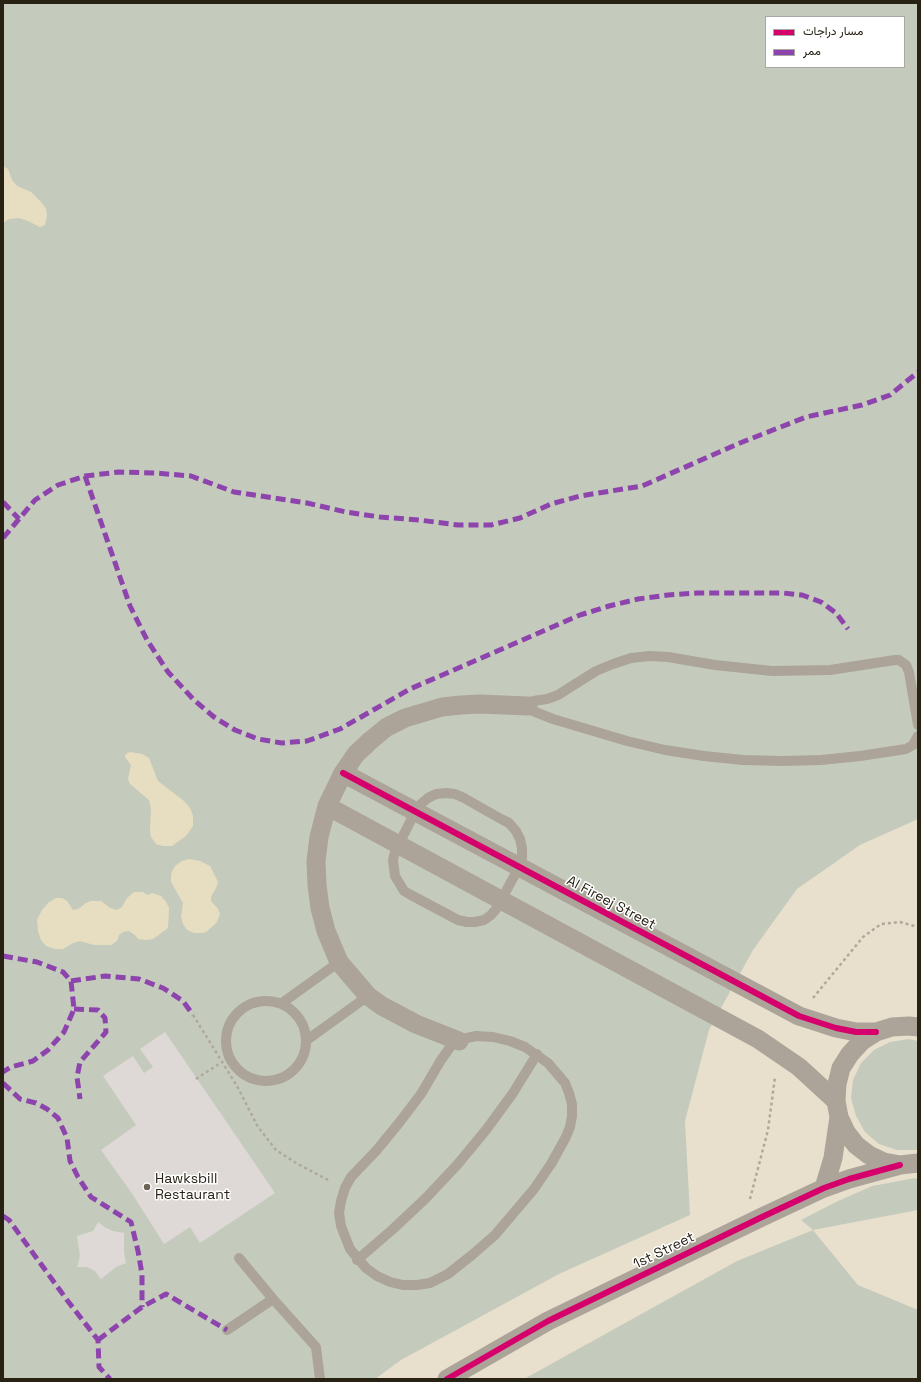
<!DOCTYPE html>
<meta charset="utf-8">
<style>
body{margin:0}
#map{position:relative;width:921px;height:1382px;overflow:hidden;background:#e8e0cd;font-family:"Space Grotesk",Vazirmatn,sans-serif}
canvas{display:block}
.frame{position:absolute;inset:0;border:4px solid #282215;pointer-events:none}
.legend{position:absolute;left:765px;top:16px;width:140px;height:52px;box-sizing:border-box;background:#fff;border:1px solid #a9a7a1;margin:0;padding:5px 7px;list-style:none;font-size:12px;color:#282215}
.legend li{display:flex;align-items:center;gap:8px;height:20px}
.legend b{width:20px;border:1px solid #a9a7a1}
</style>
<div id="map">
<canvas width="921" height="1382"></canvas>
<div class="frame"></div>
<ul class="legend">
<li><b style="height:5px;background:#d6006c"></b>مسار دراجات</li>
<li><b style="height:5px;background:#8e44ad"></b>ممر</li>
</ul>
</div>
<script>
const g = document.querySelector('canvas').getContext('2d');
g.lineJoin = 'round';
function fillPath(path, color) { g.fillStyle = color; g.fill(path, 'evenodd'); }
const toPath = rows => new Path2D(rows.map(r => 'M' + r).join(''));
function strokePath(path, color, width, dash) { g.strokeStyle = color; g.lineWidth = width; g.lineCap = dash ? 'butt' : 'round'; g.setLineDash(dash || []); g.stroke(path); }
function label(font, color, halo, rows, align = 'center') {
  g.font = font + ' "Space Grotesk",sans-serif'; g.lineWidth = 3; g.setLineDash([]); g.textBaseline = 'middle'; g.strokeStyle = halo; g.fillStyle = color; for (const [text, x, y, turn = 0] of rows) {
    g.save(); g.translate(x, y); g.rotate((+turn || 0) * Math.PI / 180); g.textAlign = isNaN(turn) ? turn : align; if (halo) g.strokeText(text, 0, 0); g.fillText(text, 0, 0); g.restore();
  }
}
const green = toPath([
 [3,3,918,3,918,819,860,845,797,889,753,950,709,1030,685,1121,690,1215,559,1274,401,1360,375,1379,3,1379],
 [766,17,904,17,904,67,766,67],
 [909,1039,918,1041,918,1150,897,1150,879,1144,865,1132,856,1116,851,1098,853,1080,861,1063,874,1050,890,1042],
 [915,1178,918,1179,918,1210,813,1230,858,1285,918,1310,918,1379,524,1379,737,1261,813,1230,801,1220,836,1202,872,1186]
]);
const sand = toPath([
 [3,166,8,169,12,180,17,186,31,192,42,203,46,209,47,215,45,225,40,227,28,221,19,218,9,219,3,223],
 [130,752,142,754,149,758,158,781,184,801,190,808,193,816,193,826,186,836,172,846,163,846,156,844,151,837,150,830,151,808,149,800,130,784,128,779,131,765,125,757,126,754],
 [189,859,200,861,210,866,218,882,216,888,211,897,211,901,218,909,220,914,217,922,213,926,206,932,201,933,194,933,187,930,183,924,181,917,183,903,171,882,171,874,175,866,182,861],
 [134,892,143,892,147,895,152,893,161,896,166,902,169,908,168,928,153,939,146,940,138,939,135,935,129,931,123,932,119,935,117,941,111,945,94,945,80,941,73,943,63,949,55,949,46,946,41,940,38,931,37,920,42,910,48,903,56,898,62,898,67,901,73,910,78,909,86,903,91,901,101,901,110,908,117,910,122,907,127,898]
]);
const building = toPath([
 [165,1032,275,1193,200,1243,190,1227,164,1244,133,1195,101,1150,136,1125,103,1076,133,1056,144,1073,153,1067,140,1049],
 [98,1222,106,1228,113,1231,124,1233,124,1252,126,1263,116,1267,101,1279,95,1271,87,1267,77,1267,80,1256,77,1236,93,1231]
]);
const path = toPath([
 [813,998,863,937,881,924,900,922,918,927],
 [193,1015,237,1086,258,1127,276,1150,296,1163,330,1181],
 [196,1079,222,1062],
 [750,1199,768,1130,775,1077]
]);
const lane = toPath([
 [918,725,909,672,906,665,899,660,895,660,830,670,772,671,715,665,668,657,650,656,631,658,613,664,596,671,558,695,547,699,533,701,529,703,528,706,529,708,533,711,553,719,627,741,665,750,704,756,743,760,782,761,821,760,860,756,906,749,913,745,918,736],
 [446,793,455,794,464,798,501,819,509,823,516,831,520,839,522,848,522,858,519,867,497,908,491,915,484,920,475,922,467,922,458,920,411,895,404,891,395,876,393,860,395,852,415,812,421,804,428,798,436,794,446,793],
 '226 1041a40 40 0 1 1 80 0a40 40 0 1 1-80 0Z',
 [282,1003,339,962],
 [476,1036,493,1037,510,1041,525,1047,548,1063,565,1083,569,1093,572,1104,572,1116,570,1127,566,1137,551,1164,534,1189,495,1235,472,1255,448,1274,430,1283,417,1285,403,1285,390,1282,377,1276,366,1268,350,1249,341,1226,339,1213,341,1201,345,1188,351,1177,376,1151,399,1123,421,1094,441,1060,451,1046,459,1041,467,1038,476,1036],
 [307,1040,368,996],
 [239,1258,273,1299,316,1347,320,1379],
 [357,1260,392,1230,425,1199,457,1165,486,1130,513,1093,537,1054],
 [227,1330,273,1299]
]);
const street = toPath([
 [343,773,799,1016,836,1028,856,1032,876,1032],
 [327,806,758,1039,799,1067,836,1101],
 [918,1027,909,1026,892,1027,876,1032,862,1041,850,1054,841,1068,837,1084,836,1101,839,1117,846,1132,856,1145,869,1155,884,1162,900,1165,918,1163],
 [459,1041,416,1024,382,1006,368,996,339,962,326,931,320,908,317,885,316,861,319,837,327,806,343,773,356,754,371,740,387,727,405,718,442,707,461,705,480,704,528,706],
 [824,1188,833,1158,839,1117],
 [447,1379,548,1321,762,1217,824,1188,849,1179,900,1165]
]);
const quiet = toPath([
 [85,476,130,606,147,640,168,672,194,700,214,717,235,730,258,739,282,743,307,741,340,729,410,689,580,615,609,606,638,599,668,595,698,593,783,593,802,595,821,602,836,613,848,629],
 [3,502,19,519],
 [3,538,35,500,58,485,85,476,119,472,155,473,191,476,234,492,307,503,346,512,380,517,419,520,458,525,491,525,520,518,551,504,580,496,642,486,740,443,806,417,862,405,890,395,918,372],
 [3,956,37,962,63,972,71,981,74,1009,64,1032,48,1050,33,1061,11,1067,3,1072],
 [71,981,105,976,139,979,163,988,183,1001,193,1015],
 [74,1009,98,1010,105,1018,106,1032,80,1062,77,1077,80,1099],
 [3,1083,20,1099,36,1103,47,1109,58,1118,67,1138,70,1161,78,1177,91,1197,131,1222,138,1251,142,1274,142,1307],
 [3,1216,9,1220,67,1300,98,1340,99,1367,110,1379],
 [98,1340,142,1307,166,1294,227,1330]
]);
const cycleway = toPath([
 [343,773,799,1016,836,1028,856,1032,876,1032],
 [447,1379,548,1321,762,1217,824,1188,849,1179,900,1165]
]);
const markers = [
 [147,1187,4,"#6b6455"]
];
const streetNames = [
 ["Al Fireej Street",611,903,28],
 ["1st Street",664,1251,-26]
];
const poiNames = [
 ["Hawksbill",155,1179],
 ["Restaurant",155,1195]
];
fillPath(green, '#c5cbbc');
fillPath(sand, '#e7dec1');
fillPath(building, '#ded8d7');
strokePath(path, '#afa99d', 2.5, [3, 3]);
strokePath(lane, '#aca499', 10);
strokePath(street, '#aca499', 19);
strokePath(quiet, '#8e44ad', 5, [10, 5]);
strokePath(cycleway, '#d6006c', 6);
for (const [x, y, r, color] of markers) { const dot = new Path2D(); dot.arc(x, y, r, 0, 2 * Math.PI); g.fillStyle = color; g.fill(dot); strokePath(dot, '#fff', 1.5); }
label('14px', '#282215', '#fff', streetNames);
label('14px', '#282215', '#fff', poiNames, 'left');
</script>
